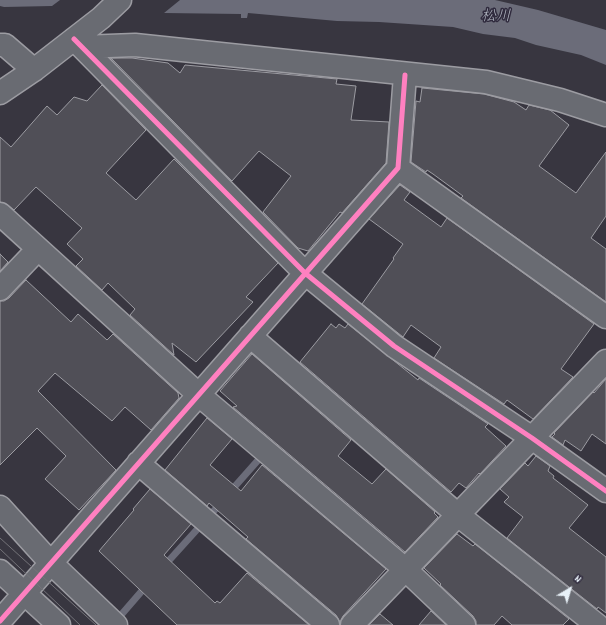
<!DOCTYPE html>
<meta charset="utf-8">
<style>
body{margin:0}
#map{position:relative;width:606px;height:625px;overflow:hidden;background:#383640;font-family:Dekko,sans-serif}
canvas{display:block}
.north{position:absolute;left:550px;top:569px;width:40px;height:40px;-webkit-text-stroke:3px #2f2a3d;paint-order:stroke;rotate:38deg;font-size:11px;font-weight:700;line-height:16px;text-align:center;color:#e8f1f8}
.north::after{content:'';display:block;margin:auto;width:14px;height:18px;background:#e8f1f8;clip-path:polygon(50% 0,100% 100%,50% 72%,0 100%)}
</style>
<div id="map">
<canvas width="606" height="625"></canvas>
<div class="north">N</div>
</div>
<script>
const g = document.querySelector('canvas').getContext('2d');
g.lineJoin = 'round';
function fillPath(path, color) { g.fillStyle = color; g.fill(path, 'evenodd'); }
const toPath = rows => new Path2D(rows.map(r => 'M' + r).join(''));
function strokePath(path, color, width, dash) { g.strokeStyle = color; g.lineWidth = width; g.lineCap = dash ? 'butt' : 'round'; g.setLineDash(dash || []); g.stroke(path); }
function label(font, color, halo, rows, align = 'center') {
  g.font = font + ' Dekko,"Klee One",sans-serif'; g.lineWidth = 3; g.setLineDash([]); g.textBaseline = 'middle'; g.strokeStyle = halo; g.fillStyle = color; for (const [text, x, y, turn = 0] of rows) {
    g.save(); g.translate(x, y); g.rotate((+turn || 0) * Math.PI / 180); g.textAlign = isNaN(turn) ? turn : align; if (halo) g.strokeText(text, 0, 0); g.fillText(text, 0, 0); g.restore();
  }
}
const water = toPath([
 [0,0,60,0,52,6,4,7,0,6],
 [180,0,495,0,538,10,606,30,606,65,581,55,536,45,515,38,483,34,453,27,379,22,337,21,248,13,247,18,241,18,241,14,164,13]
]);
const stream = toPath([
 [229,493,260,458],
 [164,566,221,503],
 [115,622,147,585]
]);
const building = toPath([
 [111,58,132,58,168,63,180,73,185,65,337,79,336,84,356,86,351,120,389,122,386,163,342,213,340,212,308,251,298,248,263,212,291,176,259,151,232,181,111,58],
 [102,85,146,130,106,173,136,200,174,159,278,263,246,297,253,302,196,362,172,343,174,355,130,315,135,309,108,283,102,290,76,266,83,259,67,244,82,228,36,187,14,210,8,205,0,202,0,137,11,147,47,106,57,115,74,97,87,101,102,85],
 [422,88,484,94,514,102,526,110,529,105,550,110,569,125,539,166,576,193,606,152,606,216,591,238,606,249,606,302,461,198,463,196,433,174,427,170,426,172,411,162,416,101,420,102,422,88],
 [400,185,410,192,404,200,441,227,447,218,594,324,561,369,573,377,533,419,507,400,504,404,434,358,441,347,411,325,403,337,362,304,394,259,393,258,403,244,369,219,400,185],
 [0,254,8,262,0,271,0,254],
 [26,280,71,322,78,314,107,340,113,334,178,393,179,398,151,430,125,407,112,421,55,373,38,391,116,470,79,510,45,479,66,456,37,428,0,465,0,301,4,301,9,298,26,280],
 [331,324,336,328,339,324,345,328,348,324,418,380,419,378,488,424,485,427,506,446,480,474,479,473,466,488,459,483,451,492,300,362,331,324],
 [252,354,351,440,338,456,372,484,386,469,435,512,434,513,438,517,405,552,233,407,237,406,220,391,252,354],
 [606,379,606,444,592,434,581,451,565,440,563,445,552,437,555,434,554,433,593,392,594,393,606,379],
 [207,418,232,439,210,465,241,491,262,465,386,569,343,616,340,622,336,615,246,539,248,537,209,503,207,506,165,470,207,418],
 [536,456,550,466,548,471,554,476,553,478,588,505,569,528,606,557,606,613,598,607,597,609,507,538,523,517,504,502,509,497,500,489,525,463,528,466,536,456],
 [150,489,191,524,164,555,215,603,217,601,220,603,247,573,309,625,177,625,99,551,134,510,133,509,150,489],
 [457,534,473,546,475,544,569,619,563,625,512,625,502,616,494,625,476,625,476,621,473,616,440,585,441,584,424,568,457,534],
 [431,611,446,625,419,625,431,611],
 [380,614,393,625,369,625,380,614]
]);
const minor = toPath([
 [74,39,305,273,394,346,532,438,606,491],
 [0,45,5,45,34,70],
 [82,47,135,45,486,82,560,100,606,115],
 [0,93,34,70,101,18,120,0],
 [398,168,606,317],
 [0,214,199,395,405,569,464,625],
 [0,289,38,249],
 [250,336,458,515,597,625],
 [138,463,328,625],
 [0,621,398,168,405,75],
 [352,625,606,361]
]);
const major = toPath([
 [0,507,51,563,116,625],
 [0,571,59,625]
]);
const tram = toPath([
 [0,538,96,625],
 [0,549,80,625]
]);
const cycleway = toPath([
 [74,39,305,273,394,346,532,438,606,491],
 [0,621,398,168,405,75]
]);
const waterNames = [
 ["松川",496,18]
];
fillPath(water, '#6b6c79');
strokePath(stream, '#6b6c79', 7);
fillPath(building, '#504f57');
strokePath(building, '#9c9ca2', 1);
strokePath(minor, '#9c9ca2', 25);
strokePath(major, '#9c9ca2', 25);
strokePath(minor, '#696b72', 22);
strokePath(major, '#696b72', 22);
strokePath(tram, '#747379', 1);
strokePath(cycleway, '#ff80c0', 5);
label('italic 15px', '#b2b7c2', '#2f2a3d', waterNames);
</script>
